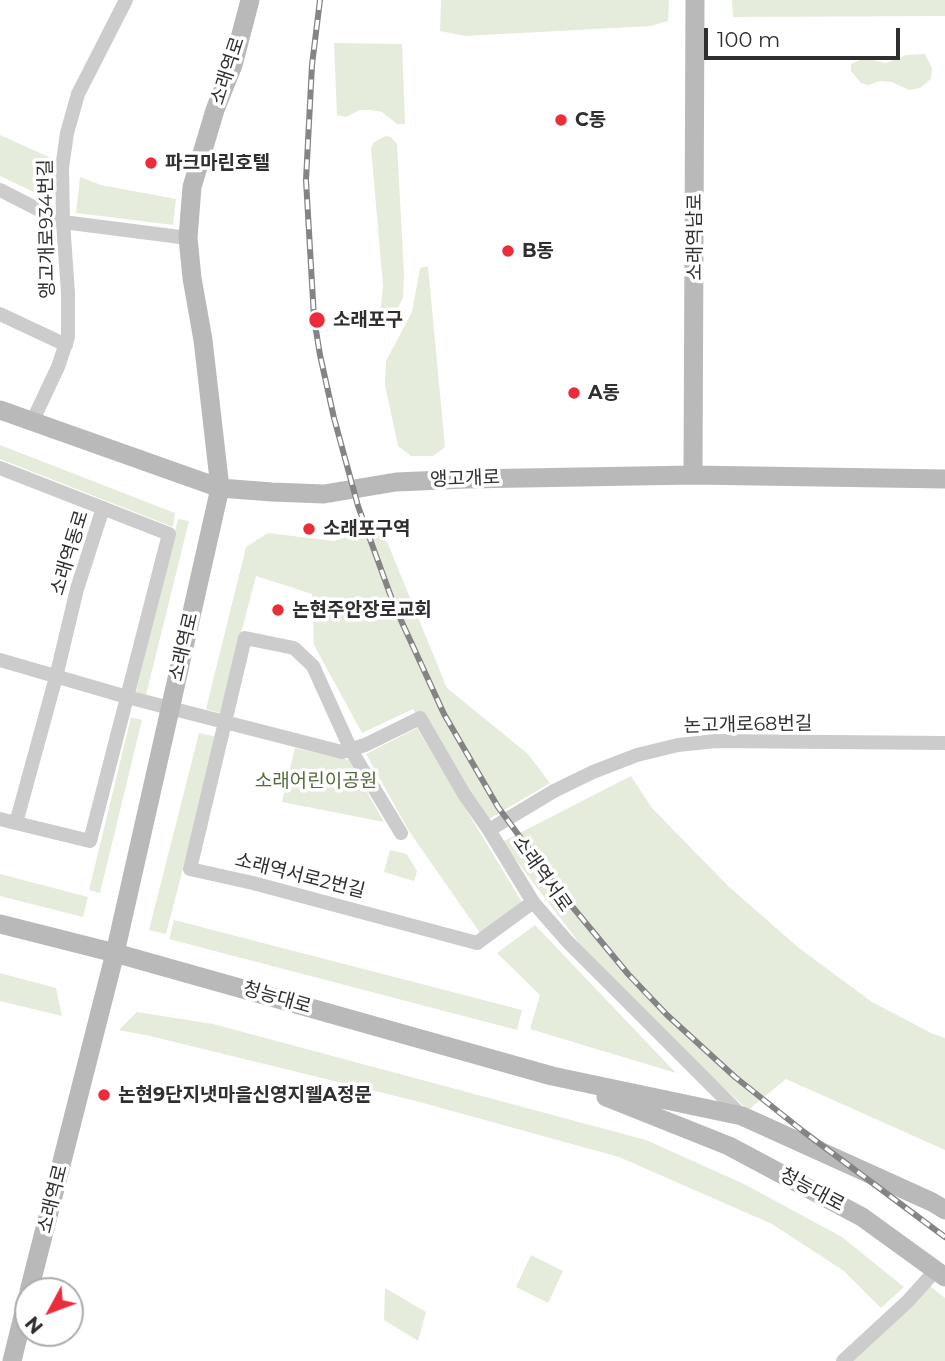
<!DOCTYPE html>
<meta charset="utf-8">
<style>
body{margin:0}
#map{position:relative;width:945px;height:1361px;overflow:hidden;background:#fff;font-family:Montserrat,sans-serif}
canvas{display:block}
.north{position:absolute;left:14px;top:1277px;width:70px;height:70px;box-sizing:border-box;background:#fff;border:2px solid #acacac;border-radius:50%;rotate:229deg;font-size:19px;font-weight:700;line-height:28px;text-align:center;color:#2f2f2f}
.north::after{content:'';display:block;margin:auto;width:24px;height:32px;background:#ea2c3b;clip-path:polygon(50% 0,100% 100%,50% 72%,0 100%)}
.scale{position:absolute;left:704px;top:28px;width:196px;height:32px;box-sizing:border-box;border:4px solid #2f2f2f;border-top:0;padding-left:9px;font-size:21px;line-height:24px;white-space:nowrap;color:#2f2f2f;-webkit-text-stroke:5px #fff;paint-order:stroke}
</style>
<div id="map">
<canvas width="945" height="1361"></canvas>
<div class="north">N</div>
<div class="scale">100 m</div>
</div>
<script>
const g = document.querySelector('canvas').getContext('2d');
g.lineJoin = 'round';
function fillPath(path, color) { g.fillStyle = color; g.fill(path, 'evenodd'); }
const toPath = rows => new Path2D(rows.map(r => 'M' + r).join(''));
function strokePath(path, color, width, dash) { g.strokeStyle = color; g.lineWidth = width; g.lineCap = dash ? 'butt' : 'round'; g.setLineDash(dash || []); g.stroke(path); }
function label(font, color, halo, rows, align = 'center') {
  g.font = font + ' Montserrat,"Noto Sans KR",sans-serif'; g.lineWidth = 7; g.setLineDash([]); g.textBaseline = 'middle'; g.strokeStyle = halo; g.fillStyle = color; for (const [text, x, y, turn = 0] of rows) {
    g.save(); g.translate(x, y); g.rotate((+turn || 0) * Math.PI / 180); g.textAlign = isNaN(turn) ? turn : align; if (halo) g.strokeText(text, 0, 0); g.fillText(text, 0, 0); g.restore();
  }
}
const green = toPath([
 [441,0,669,0,668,21,651,26,465,36,440,31],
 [732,0,945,0,945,16,733,17],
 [334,43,402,44,405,124,397,124,382,112,371,110,360,110,346,117,337,115],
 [925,54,932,68,931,79,920,88,909,90,892,82,881,81,868,85,861,83,851,71,851,64,864,58,886,63,906,55],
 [0,135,49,157,40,195,0,176],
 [386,136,391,137,397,144,404,275,403,298,387,330,379,324,383,286,371,148,374,142],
 [80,177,101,185,176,199,173,225,76,213],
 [428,266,445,447,433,456,411,456,398,446,385,385,386,361,412,312,420,268],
 [0,445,175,513,173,527,0,459],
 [178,519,189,521,146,695,136,692],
 [381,527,447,688,528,754,550,783,489,819,413,709,362,733,314,645,312,594,256,576,220,713,206,709,246,547,268,533,334,541],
 [131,717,142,720,100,893,89,890],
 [417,728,523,904,480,933,409,831,366,754],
 [199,733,217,737,166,934,149,930],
 [295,748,349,760,384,822,282,802],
 [631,776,652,808,728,886,799,948,872,1002,933,1034,945,1038,945,1150,786,1079,748,1110,682,1049,580,944,502,842],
 [390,850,407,854,417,871,414,881,384,872],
 [0,874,88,897,83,917,0,896],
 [174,920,522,1010,517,1030,169,939],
 [535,925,676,1073,530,1029,540,995,497,953],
 [0,973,56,988,62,1016,0,1001],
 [137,1012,213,1024,646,1140,744,1184,842,1237,904,1287,881,1308,844,1271,772,1224,619,1157,416,1101,150,1036,119,1030],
 [531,1255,563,1271,548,1303,516,1287],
 [930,1286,945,1298,945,1361,852,1361],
 [385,1288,426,1312,418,1341,384,1320]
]);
const street = toPath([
 [0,190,63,222,188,238],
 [0,314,66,345],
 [32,422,58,367,68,337,68,293,63,222,62,168,67,133,78,94,126,0],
 [0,468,169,534,90,841,0,819],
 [0,660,127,697,342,752,365,745,420,718,464,794,489,830,533,902,567,941,741,1115],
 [16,823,56,677,77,589,103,508],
 [489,830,554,791,593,772,637,755,678,745,716,741,945,743],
 [401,833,351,750,313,666,294,648,245,638,190,869,253,883,477,943,533,902],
 [843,1361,907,1302,936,1270]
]);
const secondary = toPath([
 [0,410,220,488,272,492,324,494,396,482,467,479,693,475,945,479],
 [693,475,695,0],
 [0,924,115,953,552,1076,742,1116,932,1202,945,1210],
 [606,1097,729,1146,862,1217,945,1277],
 [29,1291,115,953,220,488,203,340,192,278,188,238,192,187,215,110,233,65,250,0],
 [12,1361,28,1296]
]);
const rail = toPath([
 [320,0,312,65,306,180,314,318,320,355,334,418,358,506,394,605,444,714,498,807,561,893,628,974,667,1015,735,1077,804,1132,945,1237]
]);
const markers = [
 [561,120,7,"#ea2c3b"],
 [151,163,7,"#ea2c3b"],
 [508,251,7,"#ea2c3b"],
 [317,320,9,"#ea2c3b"],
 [574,393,7,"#ea2c3b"],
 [309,529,7,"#ea2c3b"],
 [278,610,7,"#ea2c3b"],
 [104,1095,7,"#ea2c3b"]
];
const streetNames = [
 ["소래역로",228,71,-72],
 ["앵고개로934번길",47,229,-91],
 ["소래역남로",695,237,-90],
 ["앵고개로",465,479,-2],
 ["소래역동로",70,553,-73],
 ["소래역로",184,647,-77],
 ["논고개로68번길",748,725,-1],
 ["소래역서로",542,874,55],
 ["소래역서로2번길",300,876,14],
 ["청능대로",277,998,16],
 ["청능대로",812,1190,28],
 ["소래역로",53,1199,-76]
];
const poiNames = [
 ["C동",575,120],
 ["파크마린호텔",165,163],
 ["B동",522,251],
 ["소래포구",333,320],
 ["A동",588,393],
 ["소래포구역",323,529],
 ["논현주안장로교회",292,610],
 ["논현9단지냇마을신영지웰A정문",118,1095]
];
const parkNames = [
 ["소래어린이공원",316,781]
];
fillPath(green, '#e5ecdc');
strokePath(street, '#ccc', 14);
strokePath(secondary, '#b9b9b9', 19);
strokePath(rail, '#848484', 6);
strokePath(rail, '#fff', 3.5, [10]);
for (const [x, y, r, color] of markers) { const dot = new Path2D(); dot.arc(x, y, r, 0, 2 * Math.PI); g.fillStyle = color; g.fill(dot); strokePath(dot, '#fff', 2.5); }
label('19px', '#2f2f2f', '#fff', streetNames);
label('bold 19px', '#2f2f2f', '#fff', poiNames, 'left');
label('19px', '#526c3a', '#fff', parkNames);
</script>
